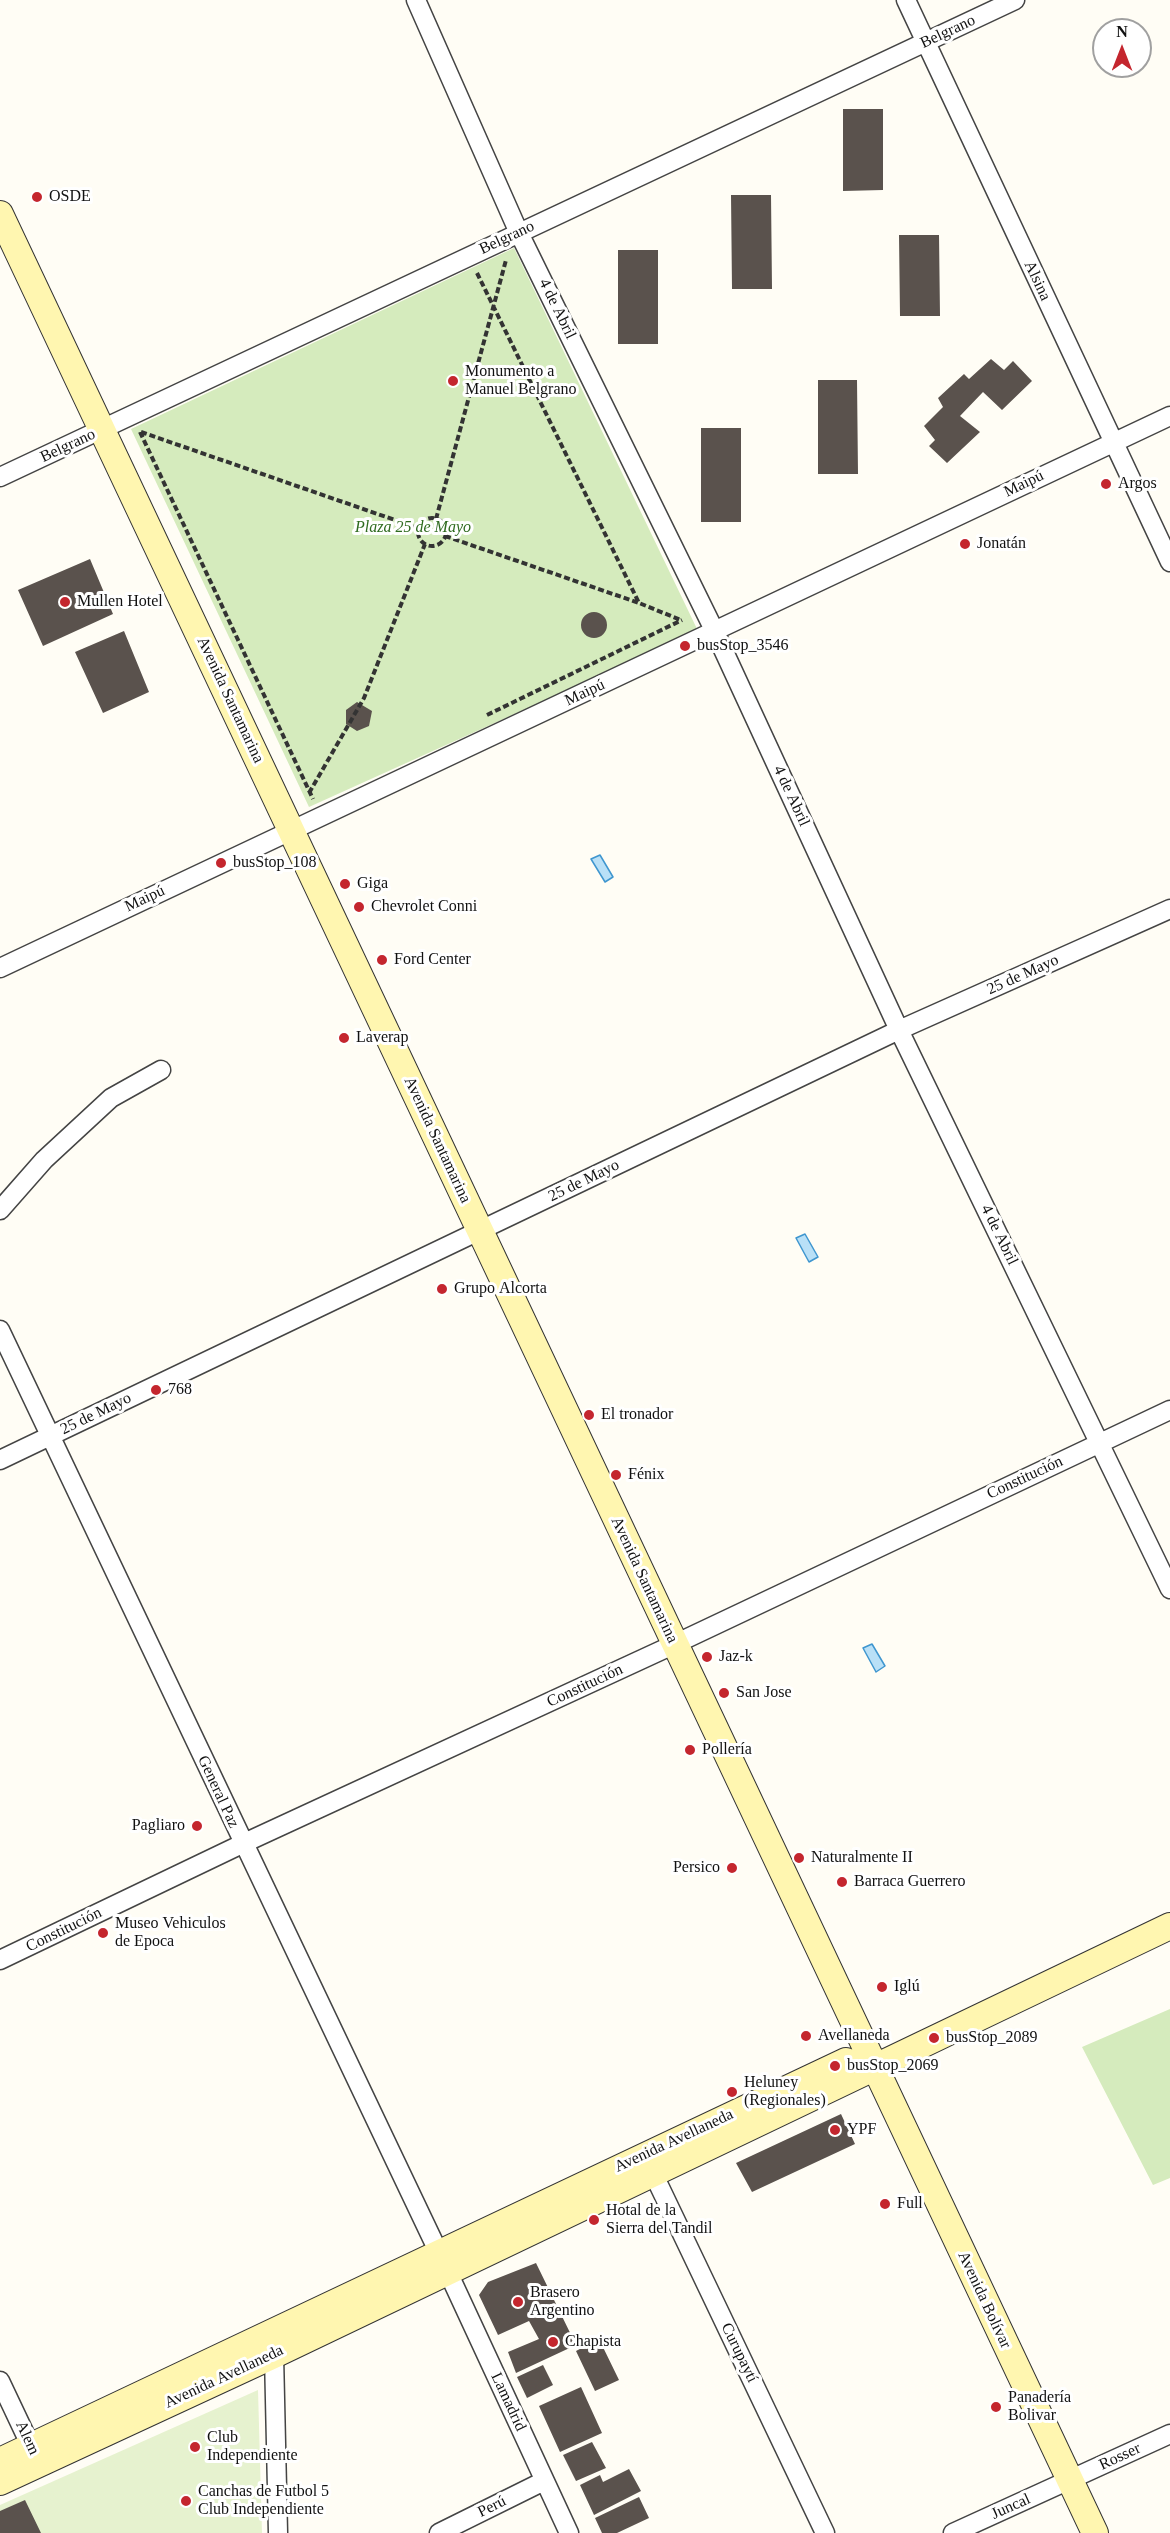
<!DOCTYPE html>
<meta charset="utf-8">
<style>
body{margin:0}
#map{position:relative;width:1170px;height:2533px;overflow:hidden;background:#fffdf5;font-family:"Times New Roman",serif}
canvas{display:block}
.north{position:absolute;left:1092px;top:18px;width:60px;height:60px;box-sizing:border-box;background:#fff;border:2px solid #a0a0a0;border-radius:50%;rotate:0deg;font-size:16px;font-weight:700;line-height:24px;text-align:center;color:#111}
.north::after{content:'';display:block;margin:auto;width:21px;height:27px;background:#c4262e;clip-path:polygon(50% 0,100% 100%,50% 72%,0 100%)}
</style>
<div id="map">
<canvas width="1170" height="2533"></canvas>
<div class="north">N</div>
</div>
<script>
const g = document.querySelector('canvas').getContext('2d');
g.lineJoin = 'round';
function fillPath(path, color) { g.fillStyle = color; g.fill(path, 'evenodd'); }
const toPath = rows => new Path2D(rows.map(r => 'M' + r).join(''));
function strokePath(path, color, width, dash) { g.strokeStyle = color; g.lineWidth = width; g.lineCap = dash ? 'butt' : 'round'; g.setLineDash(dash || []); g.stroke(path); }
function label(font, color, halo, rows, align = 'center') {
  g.font = font + ' "Times New Roman",serif'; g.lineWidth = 6; g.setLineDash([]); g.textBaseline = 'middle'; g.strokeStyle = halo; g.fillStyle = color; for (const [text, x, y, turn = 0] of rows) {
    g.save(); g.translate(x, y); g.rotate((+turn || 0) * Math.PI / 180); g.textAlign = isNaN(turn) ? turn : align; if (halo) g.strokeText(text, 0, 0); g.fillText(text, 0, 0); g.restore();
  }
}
const green = toPath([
 [514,248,698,631,309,807,131,429],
 [1170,2009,1170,2178,1153,2185,1082,2047]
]);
const pitch = toPath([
 [258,2390,262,2533,0,2533,0,2505]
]);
const water = toPath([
 [600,855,613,877,605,882,591,859,600,855],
 [805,1234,818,1257,809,1262,796,1238,805,1234],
 [872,1644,885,1666,876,1672,863,1648,872,1644]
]);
const building = toPath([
 [843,109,883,109,883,190,843,191],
 [731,195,771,195,772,289,732,289],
 [899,235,939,235,940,316,900,316],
 [618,250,658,250,658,344,618,344],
 [991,359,1004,370,1013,361,1032,381,1002,410,983,392,960,416,980,432,947,463,929,446,935,440,924,426,943,407,938,398,964,374,969,379],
 [818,380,857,380,858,474,818,474],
 [701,428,741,428,741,522,701,522],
 [90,559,113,614,43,646,18,590],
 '581 625a13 13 0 1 1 26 0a13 13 0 1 1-26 0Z',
 [124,631,149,692,103,713,75,652],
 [357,702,372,711,369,726,357,731,346,724,346,710],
 [841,2114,855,2144,752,2192,736,2163],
 [536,2263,576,2345,516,2373,508,2352,539,2339,529,2321,498,2335,479,2295,488,2282],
 [599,2339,619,2380,595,2391,576,2351],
 [543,2365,553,2385,527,2398,517,2377],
 [581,2387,602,2433,560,2452,539,2406],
 [592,2442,606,2468,576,2481,563,2455],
 [629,2469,641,2491,594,2515,580,2485,600,2475,603,2482],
 [639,2497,649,2518,617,2533,602,2533,595,2518],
 [25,2500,41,2533,0,2533,0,2511]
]);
const path = toPath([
 [477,273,639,603,681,620],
 [140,432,313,799],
 [141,432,418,528],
 '418 532a14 14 0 1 1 28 0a14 14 0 1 1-28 0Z',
 [436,519,506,260],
 [445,536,639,603],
 [487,715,682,620],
 [309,793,364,698,425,544]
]);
const minor = toPath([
 [416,0,519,233,715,632,899,1030,1170,1589],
 [906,0,1170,562],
 [0,477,1015,0],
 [0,968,1170,416],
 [0,1210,44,1160,111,1098,161,1070],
 [0,1330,447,2270,569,2533],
 [0,1460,899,1030,1170,909],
 [0,1960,242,1844,675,1644,1170,1410],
 [653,2173,825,2533],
 [274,2355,278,2533],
 [0,2381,35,2455],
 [439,2533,544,2481],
 [953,2533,1170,2434]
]);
const secondary = toPath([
 [0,214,1095,2533],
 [0,2461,846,2061],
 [0,2482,274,2355,1170,1926]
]);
const markers = [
 [37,197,6,"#c4262e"],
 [453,381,6,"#c4262e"],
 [1106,484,6,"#c4262e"],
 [965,544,6,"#c4262e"],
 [65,602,6,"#c4262e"],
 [685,646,6,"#c4262e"],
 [221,863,6,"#c4262e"],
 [345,884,6,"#c4262e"],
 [359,907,6,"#c4262e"],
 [382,960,6,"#c4262e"],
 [344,1038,6,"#c4262e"],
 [442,1289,6,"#c4262e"],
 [156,1390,6,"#c4262e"],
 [589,1415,6,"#c4262e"],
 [616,1475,6,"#c4262e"],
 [707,1657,6,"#c4262e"],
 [724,1693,6,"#c4262e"],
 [690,1750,6,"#c4262e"],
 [197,1826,6,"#c4262e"],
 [799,1858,6,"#c4262e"],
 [732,1868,6,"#c4262e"],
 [842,1882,6,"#c4262e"],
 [103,1933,6,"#c4262e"],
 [882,1987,6,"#c4262e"],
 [806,2036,6,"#c4262e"],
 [934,2038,6,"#c4262e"],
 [835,2066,6,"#c4262e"],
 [732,2092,6,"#c4262e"],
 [835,2130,6,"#c4262e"],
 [885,2204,6,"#c4262e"],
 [594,2220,6,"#c4262e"],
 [518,2302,6,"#c4262e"],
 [553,2342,6,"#c4262e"],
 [996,2407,6,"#c4262e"],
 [195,2447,6,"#c4262e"],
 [186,2501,6,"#c4262e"]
];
const streetNames = [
 ["Belgrano",948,32,-25],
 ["Belgrano",507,238,-25],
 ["Alsina",1037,281,65],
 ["4 de Abril",557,309,64],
 ["Belgrano",68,446,-25],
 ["Maipú",1024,484,-26],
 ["Maipú",585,693,-25],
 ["Avenida Santamarina",230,700,65],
 ["4 de Abril",791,796,65],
 ["Maipú",145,899,-25],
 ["25 de Mayo",1023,975,-24],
 ["Avenida Santamarina",437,1140,65],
 ["25 de Mayo",584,1181,-26],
 ["4 de Abril",999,1235,64],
 ["25 de Mayo",96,1414,-26],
 ["Constitución",1025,1478,-25],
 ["Avenida Santamarina",644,1580,65],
 ["Constitución",585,1686,-25],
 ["General Paz",218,1792,65],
 ["Constitución",64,1930,-26],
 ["Avenida Avellaneda",674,2141,-25],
 ["Avenida Bolívar",984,2300,65],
 ["Curupaytí",739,2353,64],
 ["Avenida Avellaneda",224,2377,-25],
 ["Lamadrid",508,2402,65],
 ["Alem",27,2438,65],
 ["Rosser",1120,2457,-25],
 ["Perú",492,2507,-26],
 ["Juncal",1011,2507,-24]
];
const poiNames = [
 ["OSDE",49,197],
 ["Monumento a",465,372],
 ["Manuel Belgrano",465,390],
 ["Argos",1118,484],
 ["Jonatán",977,544],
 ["Mullen Hotel",77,602],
 ["busStop_3546",697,646],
 ["busStop_108",233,863],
 ["Giga",357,884],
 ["Chevrolet Conni",371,907],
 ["Ford Center",394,960],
 ["Laverap",356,1038],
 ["Grupo Alcorta",454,1289],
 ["768",168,1390],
 ["El tronador",601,1415],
 ["Fénix",628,1475],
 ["Jaz-k",719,1657],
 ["San Jose",736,1693],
 ["Pollería",702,1750],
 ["Pagliaro",185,1826,"right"],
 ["Naturalmente II",811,1858],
 ["Persico",720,1868,"right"],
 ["Barraca Guerrero",854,1882],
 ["Museo Vehiculos",115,1924],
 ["de Epoca",115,1942],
 ["Iglú",894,1987],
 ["Avellaneda",818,2036],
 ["busStop_2089",946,2038],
 ["busStop_2069",847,2066],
 ["Heluney",744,2083],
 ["(Regionales)",744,2101],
 ["YPF",847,2130],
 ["Full",897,2204],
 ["Hotal de la",606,2211],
 ["Sierra del Tandil",606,2229],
 ["Brasero",530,2293],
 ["Argentino",530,2311],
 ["Chapista",565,2342],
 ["Panadería",1008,2398],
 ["Bolivar",1008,2416],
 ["Club",207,2438],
 ["Independiente",207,2456],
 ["Canchas de Futbol 5",198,2492],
 ["Club Independiente",198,2510]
];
const parkNames = [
 ["Plaza 25 de Mayo",413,528]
];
fillPath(green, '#d5ebbd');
fillPath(pitch, '#e6f2cf');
fillPath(water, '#b9e0f7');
strokePath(water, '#3f96cf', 1.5);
fillPath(building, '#5a524d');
strokePath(minor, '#444', 21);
strokePath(secondary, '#333', 28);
strokePath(path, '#333', 4, [6, 3]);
strokePath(minor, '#fff', 18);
strokePath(secondary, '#fff6b0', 26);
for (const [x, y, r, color] of markers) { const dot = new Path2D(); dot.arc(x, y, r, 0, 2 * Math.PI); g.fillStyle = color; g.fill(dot); strokePath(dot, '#fff', 2); }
label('16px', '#111', '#fff', streetNames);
label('16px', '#111', '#fff', poiNames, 'left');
label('italic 16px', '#2f6b1f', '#fff', parkNames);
</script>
